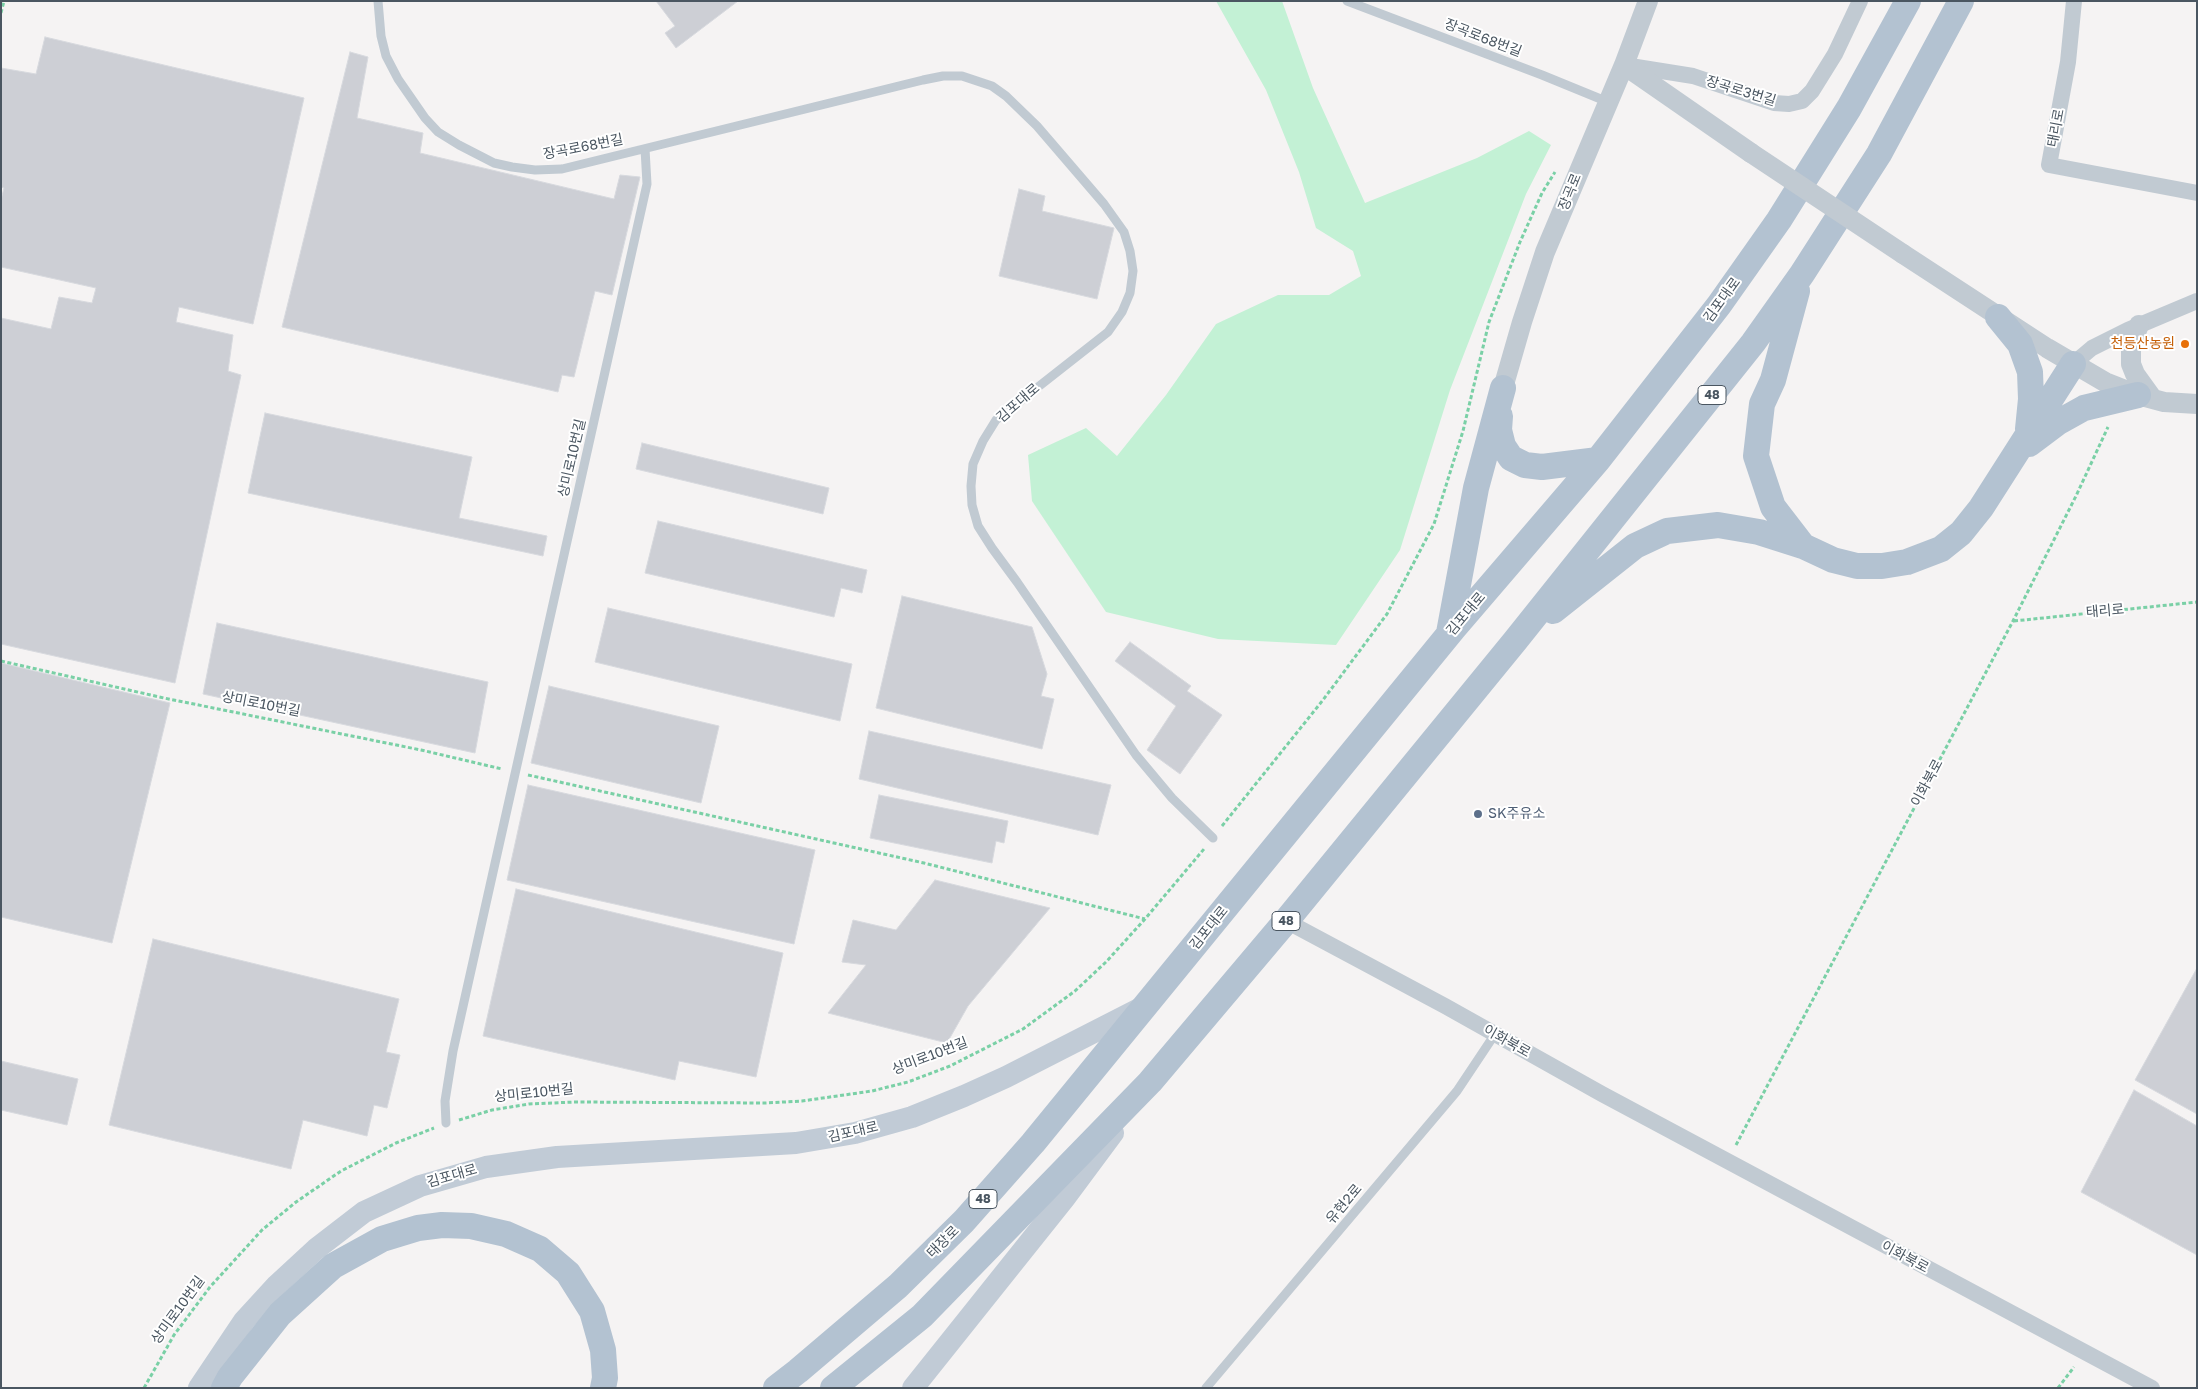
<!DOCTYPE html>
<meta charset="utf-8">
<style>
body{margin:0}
#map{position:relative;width:2198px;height:1389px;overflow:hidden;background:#f5f3f3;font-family:"Golos Text",sans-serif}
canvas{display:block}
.frame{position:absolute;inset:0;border:2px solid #4a5661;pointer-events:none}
</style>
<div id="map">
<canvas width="2198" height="1389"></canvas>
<div class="frame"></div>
</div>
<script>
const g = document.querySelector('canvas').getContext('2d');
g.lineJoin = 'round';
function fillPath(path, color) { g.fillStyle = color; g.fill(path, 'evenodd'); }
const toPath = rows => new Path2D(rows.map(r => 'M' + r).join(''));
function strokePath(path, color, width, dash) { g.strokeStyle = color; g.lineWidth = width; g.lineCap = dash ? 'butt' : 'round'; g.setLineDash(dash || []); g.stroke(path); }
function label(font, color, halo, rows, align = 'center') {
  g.font = font + ' "Golos Text","Noto Sans KR",sans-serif'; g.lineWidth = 4; g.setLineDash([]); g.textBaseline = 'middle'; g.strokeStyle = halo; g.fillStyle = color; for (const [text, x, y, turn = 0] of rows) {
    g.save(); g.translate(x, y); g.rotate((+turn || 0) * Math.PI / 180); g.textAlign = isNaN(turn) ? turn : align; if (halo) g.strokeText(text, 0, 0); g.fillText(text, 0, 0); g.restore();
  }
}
const green = toPath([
 [1216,1,1282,1,1313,88,1365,203,1477,158,1529,131,1551,145,1526,194,1450,390,1400,550,1336,645,1218,639,1106,612,1032,501,1028,455,1086,428,1117,456,1166,395,1216,324,1278,295,1329,295,1361,276,1353,251,1316,228,1299,172,1266,90]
]);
const building = toPath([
 [656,1,738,1,676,48,665,33,675,26,656,1],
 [45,37,304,98,253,324,179,307,176,322,233,335,228,371,241,375,175,683,1,644,1,318,51,329,59,297,92,303,96,288,1,267,1,200,4,188,1,187,1,68,36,74,45,37],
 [350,52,368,57,357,118,423,133,420,153,614,199,620,175,640,177,612,295,595,291,574,377,562,375,558,392,282,327,350,52],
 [1019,189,1045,196,1042,211,1114,228,1097,299,999,276,1019,189],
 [265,413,472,457,459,518,547,536,543,556,248,493,265,413],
 [642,443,829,488,823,514,636,469,642,443],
 [658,521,867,570,862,593,841,588,834,617,645,573,658,521],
 [902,596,1032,627,1047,674,1041,696,1054,699,1042,749,876,708,902,596],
 [608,608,852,664,840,721,595,662,608,608],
 [217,623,488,682,475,753,203,694,217,623],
 [1130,642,1191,686,1187,691,1222,715,1180,774,1147,750,1176,706,1115,661,1130,642],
 [1,663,170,703,112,943,1,917,1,663],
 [549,686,719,726,701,803,531,763,549,686],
 [869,731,1111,785,1098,835,859,779,869,731],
 [528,785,815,850,794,944,507,880,528,785],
 [879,795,1008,821,1004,843,996,841,992,863,870,838,879,795],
 [935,880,1050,908,968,1006,947,1043,828,1013,866,965,842,962,853,920,896,930,935,880],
 [516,889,783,953,756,1077,679,1061,675,1080,483,1036,516,889],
 [153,939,399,999,386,1052,400,1055,387,1108,374,1105,367,1136,303,1120,291,1169,109,1125,153,939],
 [2197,968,2197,1114,2135,1080,2197,968],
 [1,1061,78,1079,67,1125,1,1110,1,1061],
 [2134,1090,2197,1126,2197,1255,2081,1192,2134,1090]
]);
const path = toPath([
 [1,13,4,1],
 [2014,621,2197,602],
 [1,661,164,698,421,750,502,769],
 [528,775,924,863,1145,919],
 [1222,826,1323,700,1387,614,1434,524,1463,431,1489,322,1520,242,1542,193,1555,172],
 [459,1120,492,1110,529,1104,575,1102,766,1103,802,1101,872,1091,908,1082,950,1066,1023,1029,1075,991,1106,962,1145,919,1204,849],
 [1736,1145,2013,621,2076,496,2108,427],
 [144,1388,174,1335,210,1287,262,1230,296,1202,341,1171,396,1143,434,1128],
 [2058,1388,2074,1367]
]);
const service = toPath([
 [378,1,381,36,386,56,398,79,425,118,438,132,459,145,494,163,512,167,535,170,562,169,923,80,943,76,962,76,992,86,1006,96,1037,126,1104,204,1124,232,1130,251,1133,271,1130,293,1122,312,1108,332,996,420,983,441,973,464,971,486,972,505,978,526,992,548,1017,582,1136,755,1172,798,1213,838],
 [1347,1,1542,75,1608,102],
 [446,1123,445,1101,453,1051,647,184,645,149],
 [1206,1388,1457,1091,1495,1034]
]);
const minor = toPath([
 [2074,1,2068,62,2049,165,2197,193],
 [1624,65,1693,76,1774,103,1789,104,1802,101,1812,91,1835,54,1860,1],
 [2073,364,2092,348,2128,330,2197,301],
 [1286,921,1445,1006,1602,1094,2152,1388]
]);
const tertiary = toPath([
 [1624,65,1751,153],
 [1903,254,2047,348,2105,382,2138,395,2164,402,2197,404],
 [2139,325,2131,346,2131,364,2135,374,2153,399],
 [1503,388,1522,322,1545,252,1624,65,1648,1]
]);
const secondary = toPath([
 [199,1388,244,1321,277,1285,316,1249,364,1212,420,1186,486,1167,557,1157,796,1143,855,1133,912,1117,964,1096,1006,1077,1143,1007],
 [913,1388,1064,1199,1113,1133]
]);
const primary = toPath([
 [1797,291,1773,380,1762,404,1756,456,1773,507,1803,546],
 [1998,317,2020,344,2030,372,2031,399,2028,429],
 [1500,416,1499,430,1503,446,1511,458,1525,465,1542,467,1598,460],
 [2029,444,2057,423,2084,408,2138,395],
 [1553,611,1635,546,1667,531,1718,525,1759,532,1803,546,1833,560,1857,566,1882,566,1907,562,1941,549,1961,533,1981,508,2073,364],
 [1449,633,1476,488,1503,388],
 [224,1388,230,1377,280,1314,333,1266,382,1239,418,1228,442,1225,471,1226,506,1234,540,1249,568,1273,592,1311,603,1350,605,1378,603,1388],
 [776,1388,798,1371,898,1286,964,1221,1033,1143,1454,628,1598,460,1719,305,1779,220,1849,108,1908,1],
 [833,1388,922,1316,1150,1082,1286,921,1515,641,1753,343,1802,274,1879,154,1961,1]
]);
const tertiaryBridge = toPath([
 [1751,153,1903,254]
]);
const markers = [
 [2185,344,5,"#e8710a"],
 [1478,814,5,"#5c6f8a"]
];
const shields = [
 [1712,395,28],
 [1286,921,28],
 [983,1199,28]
];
const shieldNames = [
 ["48",1712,395],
 ["48",1286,921],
 ["48",983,1199]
];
const streetNames = [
 ["장곡로68번길",1483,38,21],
 ["장곡로3번길",1741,91,17],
 ["태리로",2056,128,-79],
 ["장곡로68번길",583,147,-11],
 ["장곡로",1570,192,-68],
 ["김포대로",1722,300,-54],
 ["김포대로",1018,403,-41],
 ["상미로10번길",572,458,-77],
 ["태리로",2105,611,-5],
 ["김포대로",1466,614,-50],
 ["상미로10번길",261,704,11],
 ["이화북로",1927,783,-62],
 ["김포대로",1209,928,-51],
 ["이화북로",1507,1041,29],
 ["상미로10번길",930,1056,-21],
 ["상미로10번길",534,1093,-6],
 ["김포대로",853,1132,-13],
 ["김포대로",452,1176,-16],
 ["유현2로",1344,1204,-50],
 ["태장로",943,1242,-45],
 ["이화북로",1905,1257,28],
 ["상미로10번길",178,1310,-54]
];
const foodNames = [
 ["천등산농원",2175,344]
];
const serviceNames = [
 ["SK주유소",1488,814]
];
fillPath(green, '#c3f1d5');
fillPath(building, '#cdcfd5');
strokePath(building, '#d7d9de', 1);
strokePath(path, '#7ad0a6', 3, [4, 2.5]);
strokePath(service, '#c1cad2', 9);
strokePath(minor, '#c1cad2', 16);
strokePath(tertiary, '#c1cad2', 20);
strokePath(secondary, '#c1cbd6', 22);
strokePath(primary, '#b3c2d1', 26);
strokePath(tertiaryBridge, '#c1cad2', 20);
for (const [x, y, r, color] of markers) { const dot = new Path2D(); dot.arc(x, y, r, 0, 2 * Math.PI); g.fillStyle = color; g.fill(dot); strokePath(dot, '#fff', 2); }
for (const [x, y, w] of shields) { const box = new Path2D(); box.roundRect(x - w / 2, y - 9.5, w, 19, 4); g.fillStyle = '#fff'; g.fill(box); strokePath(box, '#4a5661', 1); }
label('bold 12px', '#4a5661', null, shieldNames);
label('14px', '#4a5661', '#fff', streetNames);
label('14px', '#c56008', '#fff', foodNames, 'right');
label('14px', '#4e5e75', '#fff', serviceNames, 'left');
</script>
